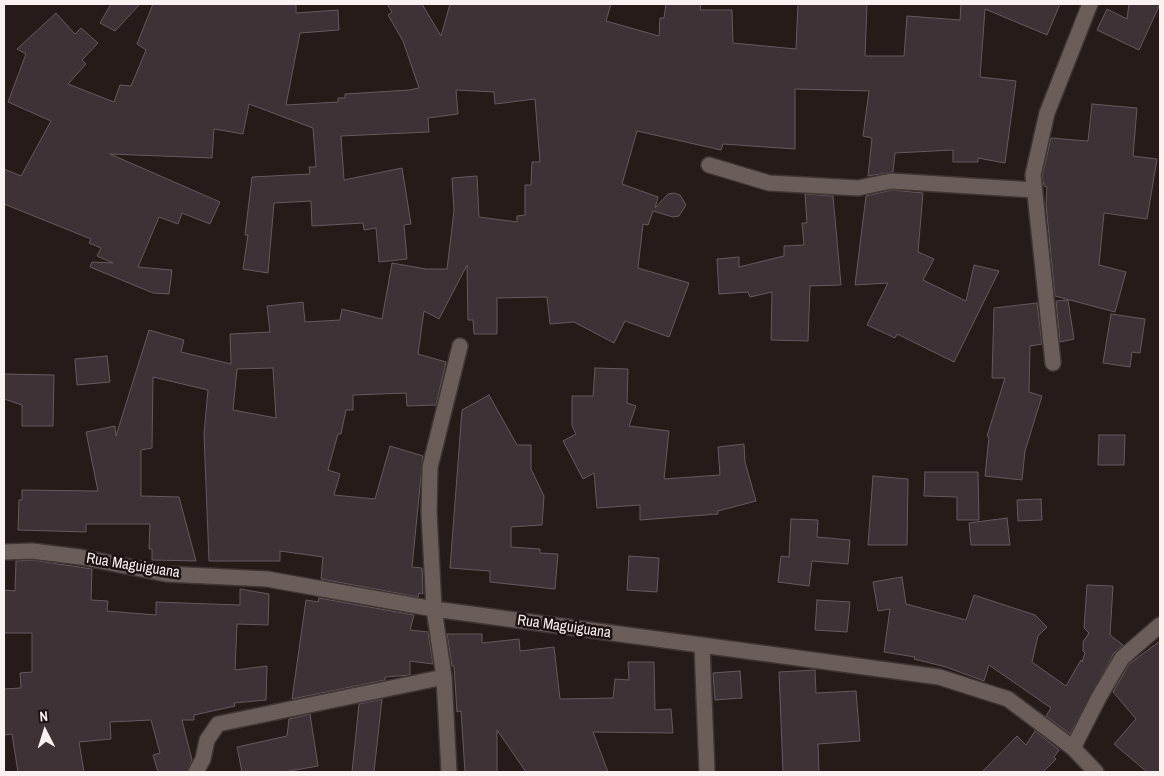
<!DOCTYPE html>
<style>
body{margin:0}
#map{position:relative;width:1164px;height:776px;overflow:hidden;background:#271b1a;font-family:"Archivo Narrow",sans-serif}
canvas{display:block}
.frame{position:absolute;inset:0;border:5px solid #faf1f0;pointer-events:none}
.north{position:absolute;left:20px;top:706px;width:50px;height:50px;-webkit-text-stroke:4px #1d1211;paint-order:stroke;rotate:355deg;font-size:14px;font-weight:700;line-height:20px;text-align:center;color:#faf1f0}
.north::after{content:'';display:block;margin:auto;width:18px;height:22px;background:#faf1f0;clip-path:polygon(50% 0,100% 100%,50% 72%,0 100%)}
</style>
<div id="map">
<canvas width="1164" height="776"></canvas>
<div class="frame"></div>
<div class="north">N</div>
</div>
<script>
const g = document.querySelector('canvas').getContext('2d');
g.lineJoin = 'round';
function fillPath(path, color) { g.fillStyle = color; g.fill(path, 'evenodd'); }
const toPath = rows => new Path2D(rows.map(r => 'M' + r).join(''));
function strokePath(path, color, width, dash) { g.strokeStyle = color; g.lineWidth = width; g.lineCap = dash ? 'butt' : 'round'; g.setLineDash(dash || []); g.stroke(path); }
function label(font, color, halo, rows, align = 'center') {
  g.font = font + ' "Archivo Narrow",sans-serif'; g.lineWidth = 5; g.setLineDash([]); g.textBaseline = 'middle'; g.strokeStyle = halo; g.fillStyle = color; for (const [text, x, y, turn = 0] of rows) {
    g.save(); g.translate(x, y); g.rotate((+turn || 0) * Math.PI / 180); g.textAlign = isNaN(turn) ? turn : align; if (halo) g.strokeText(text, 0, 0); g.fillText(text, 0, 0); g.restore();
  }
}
const building = toPath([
 [111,4,140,4,115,31,100,23,111,4],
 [153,4,296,4,296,13,338,10,339,30,300,33,286,105,338,102,338,98,345,98,345,94,409,90,419,88,403,41,388,15,392,12,387,4,422,4,441,36,450,4,611,4,606,21,659,36,660,18,664,18,666,4,701,4,700,10,732,10,733,43,796,49,798,4,867,4,865,56,904,56,907,16,960,20,961,4,1060,4,1047,35,985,9,980,77,1016,81,1005,163,978,158,978,162,953,162,953,150,895,153,893,172,868,176,872,138,863,136,869,91,795,89,795,149,723,144,721,150,637,131,622,184,658,197,655,208,668,194,674,193,680,195,686,205,679,216,673,217,653,211,648,225,643,224,638,268,689,283,669,337,625,321,614,343,574,322,550,324,547,297,497,298,497,334,474,334,473,320,468,320,467,265,439,319,424,311,418,354,446,362,436,405,407,406,406,393,353,395,353,410,346,410,341,434,338,434,328,470,340,474,334,495,375,499,390,446,423,456,412,567,422,568,423,594,419,593,418,597,321,579,323,557,280,551,280,561,209,561,204,434,208,390,153,377,152,448,141,450,141,496,179,497,196,561,152,560,152,549,149,549,150,524,86,524,86,532,18,530,19,500,22,500,22,490,98,491,86,432,115,426,116,436,149,330,184,340,181,352,231,364,230,334,270,332,267,306,303,302,305,322,340,320,342,309,382,319,392,263,426,269,447,269,454,211,452,178,477,176,479,217,517,222,517,216,525,215,525,185,531,185,532,162,540,162,535,99,495,104,494,92,456,90,458,114,428,118,429,132,341,136,344,180,402,168,411,224,404,225,407,259,379,262,376,228,364,230,363,223,312,226,311,201,274,203,268,273,243,269,248,235,245,235,252,177,310,174,309,167,316,167,313,128,249,104,243,134,214,129,212,158,110,154,220,202,210,224,182,213,178,224,159,217,138,267,172,270,169,294,153,293,90,267,92,262,113,263,97,256,101,248,89,243,91,239,4,204,4,169,21,176,51,121,8,102,26,54,17,49,56,13,75,34,81,28,98,43,82,60,86,64,68,84,114,102,120,85,131,86,146,50,137,44,153,4],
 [273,368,276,418,233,410,237,369,273,368],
 [1129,4,1160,4,1139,50,1097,30,1107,9,1127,19,1129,4],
 [1092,104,1137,108,1133,156,1157,159,1147,219,1104,213,1099,265,1126,272,1115,312,1055,296,1046,205,1047,187,1044,186,1042,176,1051,138,1088,141,1092,104],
 [892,190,923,193,918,252,934,259,923,280,966,301,974,265,999,271,954,362,897,334,895,338,867,325,888,283,855,285,866,196,892,190],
 [805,194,833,196,841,285,810,286,808,341,771,340,772,292,750,297,748,292,719,294,717,259,739,257,739,267,784,256,784,246,804,245,802,223,807,223,805,194],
 [1068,300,1074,339,1060,342,1056,301,1068,300],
 [1037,303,1042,344,1030,346,1029,392,1042,396,1025,451,1022,480,985,476,989,437,987,436,1005,378,992,378,994,308,1037,303],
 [1111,314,1145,319,1140,353,1132,352,1130,367,1103,363,1111,314],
 [107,356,110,382,77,385,75,359,107,356],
 [595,368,628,369,627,403,636,406,629,426,669,431,664,479,720,475,718,447,744,444,745,462,756,501,718,511,718,514,640,520,640,505,597,508,594,473,583,479,563,441,576,434,572,426,572,396,593,396,595,368],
 [4,374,54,375,53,426,22,426,22,405,4,399,4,374],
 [489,395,517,445,531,445,531,469,544,496,542,525,511,527,511,547,540,549,540,553,558,554,555,589,490,582,490,571,450,568,462,410,489,395],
 [1099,435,1125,435,1124,465,1098,465,1099,435],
 [925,472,978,472,979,520,957,520,957,497,924,496,925,472],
 [873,476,908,479,907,545,868,545,873,476],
 [1041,499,1042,520,1018,521,1017,500,1041,499],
 [1007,518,1010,545,971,545,969,523,1007,518],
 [791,519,818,520,817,537,850,540,848,564,812,561,809,586,778,582,781,556,789,557,791,519],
 [629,556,659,558,657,592,627,590,629,556],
 [32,560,92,569,91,600,108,601,107,611,156,615,156,602,240,605,240,589,269,594,268,625,237,624,235,670,267,666,266,700,234,703,235,706,194,715,194,720,182,720,192,760,187,772,158,772,153,755,160,753,151,720,110,722,111,739,79,742,84,772,18,772,12,734,4,735,4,689,21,688,20,673,32,672,32,633,4,633,4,590,15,591,16,561,32,560],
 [902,577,906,604,966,620,974,595,1035,615,1047,627,1038,636,1032,662,1066,686,1081,660,1082,662,1085,653,1083,651,1083,642,1089,633,1084,628,1087,585,1113,586,1110,635,1123,645,1114,653,1070,734,1046,716,1051,708,989,665,984,681,946,667,914,659,915,657,884,652,890,609,878,611,873,582,902,577],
 [319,598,414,615,410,630,428,632,433,664,410,661,410,675,385,677,385,680,292,699,306,600,318,602,319,598],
 [817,600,850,602,847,632,815,630,817,600],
 [447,634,482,634,482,643,519,639,520,651,554,647,560,699,613,698,615,679,629,680,628,662,654,662,655,710,671,709,673,733,593,732,608,772,526,772,497,730,497,772,465,772,461,711,457,712,454,666,452,666,447,634],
 [1160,641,1160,772,1147,772,1114,744,1136,719,1113,692,1129,664,1160,641],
 [815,670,816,693,856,691,860,741,818,744,819,772,783,772,779,672,815,670],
 [740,671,742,698,715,700,713,673,740,671],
 [382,699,374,772,352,772,359,704,382,699],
 [310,714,318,766,284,772,242,772,237,747,287,736,289,719,310,714],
 [1035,731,1059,750,1054,757,1056,759,1043,772,982,772,1017,736,1026,745,1035,731]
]);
const street = toPath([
 [709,165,769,183,858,188,891,181,1034,190],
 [1053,363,1033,175,1047,113,1090,4],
 [4,552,32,551,80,557,166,574,267,579,434,609,939,677,1008,699,1073,748,1096,772],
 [702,646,707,772],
 [1073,748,1099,697,1122,658,1160,625],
 [196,772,203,759,207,740,218,724,444,677],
 [449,772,444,677,434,609,429,513,430,467,460,346]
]);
const streetNames = [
 ["Rua Maguiguana",133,566,9],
 ["Rua Maguiguana",564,627,8]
];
fillPath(building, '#3e3236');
strokePath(building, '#67595d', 1);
strokePath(street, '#3f3534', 18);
strokePath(street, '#6b5d5a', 15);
label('15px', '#faf1f0', '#1d1211', streetNames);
</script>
